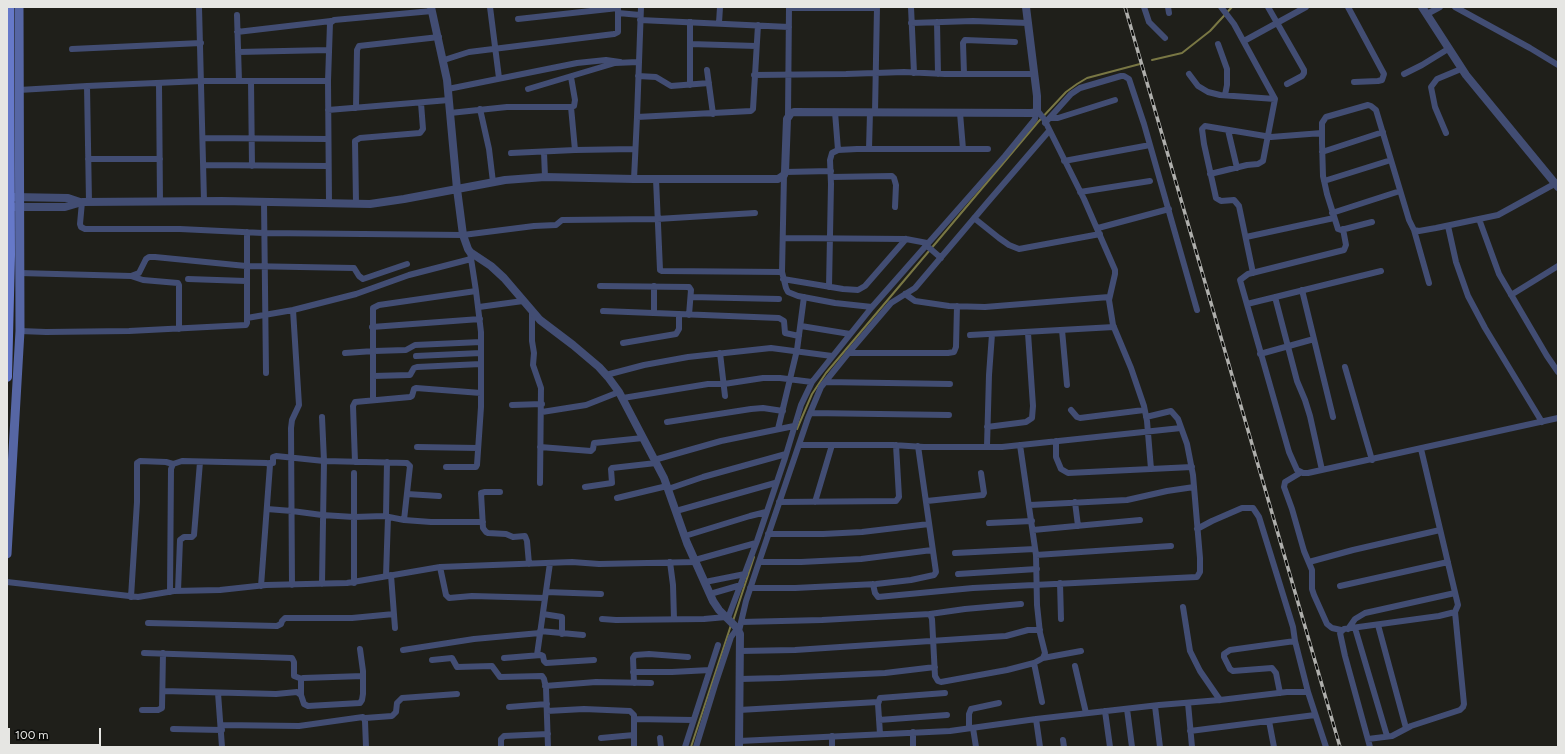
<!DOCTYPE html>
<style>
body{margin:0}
#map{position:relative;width:1565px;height:754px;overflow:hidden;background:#1f1f1a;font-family:Figtree,sans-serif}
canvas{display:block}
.frame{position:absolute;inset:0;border:8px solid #e6e6e3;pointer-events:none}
.scale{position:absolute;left:8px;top:728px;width:93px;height:18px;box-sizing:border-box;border:2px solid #e6e6e3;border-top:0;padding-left:5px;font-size:12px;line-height:14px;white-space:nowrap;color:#e6e6e3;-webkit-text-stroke:3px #080907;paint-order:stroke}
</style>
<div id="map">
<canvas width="1565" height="754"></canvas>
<div class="frame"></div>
<div class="scale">100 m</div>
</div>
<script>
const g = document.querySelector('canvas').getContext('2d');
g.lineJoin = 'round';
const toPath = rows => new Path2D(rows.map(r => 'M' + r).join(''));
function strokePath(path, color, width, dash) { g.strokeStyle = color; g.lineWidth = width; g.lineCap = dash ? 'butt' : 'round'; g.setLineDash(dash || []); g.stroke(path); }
const stream = toPath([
 [1152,60,1182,53,1210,31,1232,7],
 [797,429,812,394,826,373,1038,122,1066,92,1077,84,1087,78,1140,64],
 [733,621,754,557],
 [691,747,731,625]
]);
const minor = toPath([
 [199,7,204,201],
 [490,7,499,78],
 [911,7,914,73],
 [1144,7,1149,22,1165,38],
 [1168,7,1169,13],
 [1268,7,1304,70,1304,73,1302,76,1287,84],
 [1348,7,1384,74,1382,80,1378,81,1354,82],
 [1455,7,1530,48,1558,65],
 [789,8,877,8],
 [618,13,640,15],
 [1427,14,1440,7],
 [237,15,239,81],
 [518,19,618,8],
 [640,20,789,27],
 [937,22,938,74],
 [719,23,720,7],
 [911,23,973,21,1028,23],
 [237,32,331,21],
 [1244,41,1306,7],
 [690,44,756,46],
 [1218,44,1227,69,1227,85,1225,95],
 [72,49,201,43],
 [238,52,329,50],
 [444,60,469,52,614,34,618,32,618,7],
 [707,70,713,114],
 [964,74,963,43,965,40,1015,42],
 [1189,74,1198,86,1208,92,1220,95,1275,99],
 [1404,74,1422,65,1448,49],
 [754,75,846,74,904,72,945,74,1034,74],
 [638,76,656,77,671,86,709,83],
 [251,81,252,166],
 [159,84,160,202],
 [690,85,690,22],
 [87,86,89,202],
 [448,89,577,63,606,60,620,62],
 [528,89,615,63,638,62],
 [19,90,87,86,202,81,328,81],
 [571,107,575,150],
 [356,108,357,50,359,46,439,37],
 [480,109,489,149,493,182],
 [328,110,449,100],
 [1037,110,1044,119,1084,199,1115,270,1115,274,1109,300,1113,325,1131,368,1144,406,1147,421,1151,469],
 [835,112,838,150],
 [875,112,877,7],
 [450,113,507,107,571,107,574,106,575,100,571,77],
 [960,113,963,149],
 [788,116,789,7],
 [637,117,751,111,753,109,758,25],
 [1050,118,1058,118,1115,100],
 [1045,123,1071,94,1080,88,1121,76,1124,76,1129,79,1144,124,1197,310],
 [1228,130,1237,168],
 [1446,133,1435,107,1431,87,1437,79,1461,69],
 [203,138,328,139],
 [869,149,870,112],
 [544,152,545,177],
 [1322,152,1383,132],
 [511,153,575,150,635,149],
 [88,159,160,159],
 [1064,161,1150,145],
 [204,165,328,166],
 [785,172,831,171],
 [1210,174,1247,165,1258,164,1263,161,1275,99,1234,24,1221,7],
 [784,175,782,272,786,288,788,292,798,296,835,303,872,307],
 [831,177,892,176,894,178,896,185,895,207],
 [634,179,637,117,641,7],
 [656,179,660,270,662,271,782,272],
 [1324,181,1391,160],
 [1080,192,1150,181],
 [82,202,80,224,81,227,85,229,180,229,263,233,463,235,534,226,556,225,562,220,657,219,755,213],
 [264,202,266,373],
 [329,203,328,81,330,23,334,20,432,11],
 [356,203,355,141,360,138,420,133,423,129,421,103],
 [1332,213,1400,191],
 [974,218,999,238,1009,245,1019,249,1100,234],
 [1479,219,1499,274,1547,356,1558,372],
 [1372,222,1341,230,1338,229,1327,194,1323,176,1322,143,1322,123,1326,117,1368,105,1371,106,1376,110,1409,220,1414,230,1419,231,1436,228,1498,215,1558,182],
 [1448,226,1456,262,1468,296,1485,328,1542,422],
 [1098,228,1169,209],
 [1343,229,1346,245,1344,250,1248,274,1240,280,1289,452,1297,470,1303,473,1308,473,1558,418],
 [1414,230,1429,283],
 [1246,237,1334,218],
 [783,238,906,239,927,243],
 [926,245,941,258],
 [19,273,131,276,139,273,146,259,149,257,155,257,246,266,354,268,359,276,363,279,407,264],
 [1253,273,1239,206,1234,200,1221,201,1216,198,1204,144,1202,129,1205,126,1271,137,1322,133],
 [131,276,143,280,178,283,179,285,179,329],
 [188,279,246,281],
 [783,279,843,289,858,290,865,286,906,239],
 [600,286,689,287,691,290,689,315],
 [829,287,831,184,830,160,832,153,838,150,857,149,988,149],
 [1302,290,1333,417],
 [905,294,915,301,949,306,985,307,1109,297],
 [1511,295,1558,266],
 [691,297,779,299],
 [1275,297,1297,381,1305,400,1310,416,1322,470],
 [1247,304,1381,271],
 [479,307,523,301],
 [603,311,779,318,784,321,785,333,799,336],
 [532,312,532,341,534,353,533,365,541,388,540,483],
 [654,313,654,286],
 [247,318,293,310,356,294,409,275,471,259],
 [801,326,850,334],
 [372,327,480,319],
 [1062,330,1067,385],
 [20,331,46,332,129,331,246,325,247,323,247,232],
 [970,335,1114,327],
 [623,343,676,334,679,329,679,314],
 [345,353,374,351,406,350,415,345,481,342],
 [720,353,725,396],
 [848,353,948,353,954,352,956,347,957,306],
 [1260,354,1314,339],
 [416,356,481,353],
 [1345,367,1372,460],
 [606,375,644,365,688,357,771,348,832,356],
 [373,376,410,375,414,368,417,367,481,364],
 [825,382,950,384],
 [623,398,708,384,724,384,763,378,780,378,812,382],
 [373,400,373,308,379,305,476,291],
 [512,405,542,404],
 [1071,410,1077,417,1080,418,1144,410],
 [542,412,586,405,619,392],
 [810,413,949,415],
 [322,417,324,461,322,584],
 [667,422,751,409,763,408,783,411],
 [987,427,1026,422,1032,418,1033,406,1028,333],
 [778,429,797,350,804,297],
 [1056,441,1056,457,1061,469,1068,473,1192,467],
 [799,445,893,445,924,447,1002,447,1181,428],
 [987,446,989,375,992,334],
 [417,447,478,448],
 [540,447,591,451,593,449,594,443,643,438],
 [654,460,721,441,794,426],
 [355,462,353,406,355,402,410,397,412,396,414,389,416,388,481,393],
 [269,463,273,463,273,457,276,456,324,461,407,463,410,466,404,520],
 [446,467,476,467,477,465,481,407,481,332,476,291,470,252],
 [1300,473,1285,482,1284,487,1292,509,1304,551,1312,570,1312,589,1314,595,1327,624,1332,628,1341,630],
 [585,487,612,483,611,469,612,468,656,463],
 [668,489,703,477,786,454],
 [500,492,485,492,481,493,483,528,486,532,488,533,506,534,513,537,525,536,527,541,529,564],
 [407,494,439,496],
 [617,498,667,486],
 [927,501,983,495,984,493,981,473],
 [779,502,896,501,899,497,896,445],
 [815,502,832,445],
 [1075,502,1078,526],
 [1030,505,1127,500,1167,491,1194,487],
 [267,509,292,511,322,515,354,517,384,516,404,520,431,522,483,522],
 [676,511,775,483],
 [386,516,387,462],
 [989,523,1032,521],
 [1197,529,1212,521,1242,508,1253,508,1259,517,1293,627,1295,641,1308,692,1326,747],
 [1033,530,1140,520],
 [768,534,823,534,862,532,929,524],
 [685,536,750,516,766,512],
 [955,553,1035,549],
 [1036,555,1171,546],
 [695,560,756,543],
 [670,562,673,585,674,619],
 [759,562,801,562,861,559,932,550],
 [1309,562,1353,550,1440,530],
 [440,567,446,595,449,598,472,596,545,598],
 [958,574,1037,569],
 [391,575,395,628],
 [386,576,388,517],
 [7,582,138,597,174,591,220,590,266,585,347,583,440,567,572,562,599,564,696,562],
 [705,582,745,574],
 [354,583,354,473],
 [1060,583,1061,619],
 [873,584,875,593,878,597,973,588,1197,577,1200,572,1200,558,1193,475,1187,444,1178,419,1171,411,1146,417],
 [292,585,291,428,292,420,299,405,293,310],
 [1340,586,1448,562],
 [750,588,795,588,876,584,911,580,934,575,936,572,918,446],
 [178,591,180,540,184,537,192,537,194,535,200,462],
 [170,592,171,469,173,464,182,461,267,463,270,465,261,586],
 [546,592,601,594],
 [710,594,741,585],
 [131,597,137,502,137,463,140,461,166,462,173,464],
 [1183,607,1190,651,1200,671,1220,700],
 [543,614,562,617,562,634],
 [930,614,965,609,1021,604],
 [728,618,757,541,785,458,801,405,812,382,872,307,1005,156,1032,123,1035,119,1036,112],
 [602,619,616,620,704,619,726,617],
 [741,622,822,620,930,614,932,619,935,676,938,681,941,682,1007,670,1034,663,1043,658,1045,653,1040,633,1037,605,1036,555,1020,445],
 [148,623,277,626,281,624,282,621,285,618,352,618,394,614],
 [1378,625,1406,728],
 [1355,628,1387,736],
 [1348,629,1355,619,1365,613,1455,593],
 [540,631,583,635],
 [739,631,746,601,759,562,808,418,821,387,850,351,891,303,915,288,987,203,1049,131],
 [403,650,474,639,540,633],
 [740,651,795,650,1006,636,1028,630,1040,630],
 [144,653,292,658,294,662,294,676,302,679],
 [537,655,550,563],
 [504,658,541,655,543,656,544,661,546,663,594,660],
 [1043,658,1081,651],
 [432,660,452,658,457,667,492,666,500,677,542,676,544,679,546,688,548,747],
 [1034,663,1042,702],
 [1075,666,1086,713],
 [633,672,672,672,710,670],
 [740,679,780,678,885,673,935,667],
 [634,683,633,658,635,655,649,654,688,657],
 [545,686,596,682,651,683],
 [163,691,276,694,297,692,301,695,304,704,308,706,360,703,362,700,363,694,363,671,360,649],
 [218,693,222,747],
 [1280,693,1276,673,1272,668,1233,671,1230,669,1224,657,1224,654,1230,650,1295,641],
 [301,695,301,680,303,678,363,676],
 [1188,703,1192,747],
 [1155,706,1160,747],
 [509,707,547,704],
 [1127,709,1132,747],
 [142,710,158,710,162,708,163,653],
 [739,710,878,702],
 [547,711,584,709,630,711,634,715,634,747],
 [1105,711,1110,747],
 [365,718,392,716,396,712,397,703,402,698,457,694],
 [634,719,693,720],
 [1036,719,1040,747],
 [879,720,947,715],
 [1269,721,1274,747],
 [221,725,299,726,363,717,365,721,366,747],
 [969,728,969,714,971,709,999,703],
 [973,728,976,747],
 [173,729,222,730],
 [1190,731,1315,715],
 [880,734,878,704,880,698,945,693],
 [601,738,634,735],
 [660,738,661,747],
 [1368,739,1392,736,1411,726,1460,710,1463,707,1464,704,1455,612],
 [1063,740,1064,747],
 [739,741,950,731,1036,719,1159,705,1220,700,1287,692,1308,692],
 [501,747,501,739,504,736,548,734],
 [685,747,718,645],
 [696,747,715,685,731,637,737,629],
 [832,747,832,736],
 [913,747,913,732],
 [1370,747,1345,656,1340,633,1344,629,1439,616,1455,612,1458,605,1421,449]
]);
const tertiary = toPath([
 [431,7,447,80,457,189,463,235,468,249,470,252,491,266,504,278,540,320,573,345,599,367,608,377,619,392,664,478,687,543,713,601,719,610,736,627,740,634,739,747],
 [1422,7,1466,75,1558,187],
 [14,197,68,198,80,202],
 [7,207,65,207,82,202,222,201,370,204,404,199,505,180,545,177,634,179,778,179,784,175,785,172,787,119,791,113,794,112,1032,113,1036,112,1037,110,1037,96,1026,7]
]);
const secondary = toPath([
 [7,554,20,331,19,7]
]);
const primary = toPath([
 [7,377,10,255,9,7]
]);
const rail = toPath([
 [1125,7,1340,747]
]);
strokePath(stream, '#797744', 2);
strokePath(minor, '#424d73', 6);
strokePath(tertiary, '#424d73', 8);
strokePath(secondary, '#5666a4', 9);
strokePath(primary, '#6679c9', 10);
strokePath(rail, '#afafac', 3.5);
strokePath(rail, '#080907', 2, [6]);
</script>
